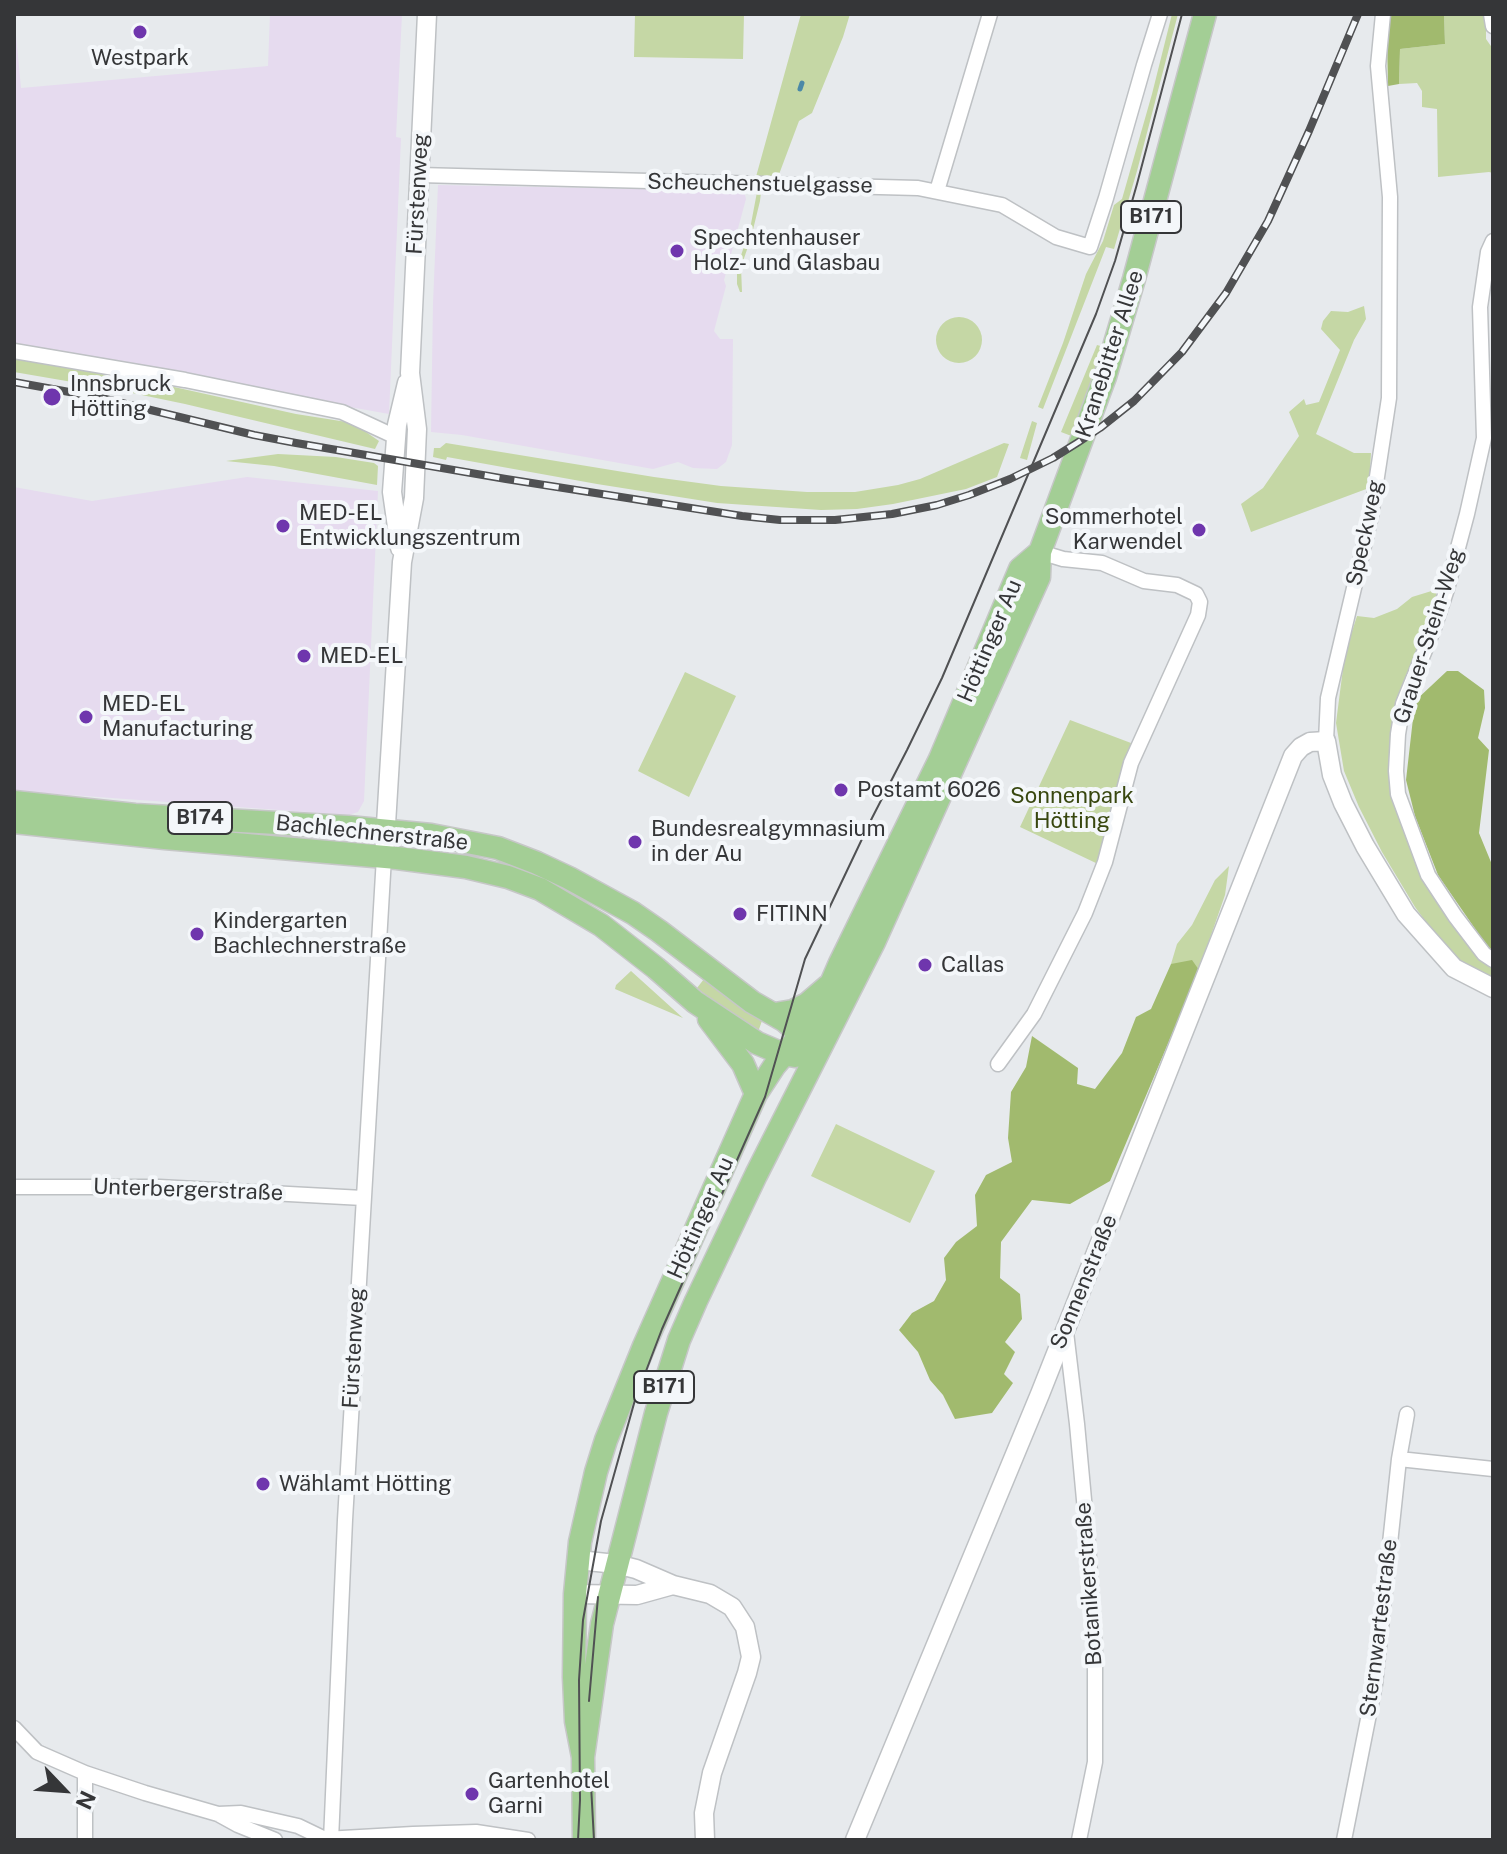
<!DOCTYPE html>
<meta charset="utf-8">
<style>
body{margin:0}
#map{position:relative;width:1507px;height:1854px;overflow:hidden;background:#e7eaed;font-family:"Public Sans",sans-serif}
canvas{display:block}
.frame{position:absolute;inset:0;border:16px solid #353638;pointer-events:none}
.north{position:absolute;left:24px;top:1750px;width:80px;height:80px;-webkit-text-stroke:6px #f4f7fa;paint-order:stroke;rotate:115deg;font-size:22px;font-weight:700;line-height:32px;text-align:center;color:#353638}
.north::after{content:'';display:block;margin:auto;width:28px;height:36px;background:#353638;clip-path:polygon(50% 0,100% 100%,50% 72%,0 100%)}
</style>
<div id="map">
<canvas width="1507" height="1854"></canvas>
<div class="frame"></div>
<div class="north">N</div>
</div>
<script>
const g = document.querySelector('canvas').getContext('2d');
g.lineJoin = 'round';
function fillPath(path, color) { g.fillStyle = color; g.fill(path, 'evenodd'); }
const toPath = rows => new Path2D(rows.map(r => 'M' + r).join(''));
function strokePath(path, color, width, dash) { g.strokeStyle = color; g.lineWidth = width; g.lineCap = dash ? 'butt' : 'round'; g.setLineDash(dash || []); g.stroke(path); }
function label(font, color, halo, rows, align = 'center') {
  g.font = font + ' "Public Sans",sans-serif'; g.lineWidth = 8; g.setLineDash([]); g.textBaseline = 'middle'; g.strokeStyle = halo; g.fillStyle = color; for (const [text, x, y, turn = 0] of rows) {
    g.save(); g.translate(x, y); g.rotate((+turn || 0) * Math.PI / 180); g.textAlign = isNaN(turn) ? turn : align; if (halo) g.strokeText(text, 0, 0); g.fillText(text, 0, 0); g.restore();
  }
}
const industrial = toPath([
 [14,14,21,88,268,66,270,14,402,14,396,137,401,138,389,414,14,347],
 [438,185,744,191,746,199,724,280,726,286,714,331,720,339,733,339,732,445,726,462,717,469,693,468,678,462,653,469,462,435,431,432,433,303],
 [247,477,378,491,364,801,358,812,349,815,14,791,14,487,92,501]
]);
const green = toPath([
 [635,14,744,14,743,59,634,57],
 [801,14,850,14,843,37,812,113,799,121,775,185,754,184],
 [1172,14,1178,14,1137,171,1114,249,1106,247,1043,409,1038,407,1063,343,1086,274,1103,241,1114,205,1122,199,1152,94],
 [1444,14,1486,14,1486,39,1493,49,1493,173,1489,172,1438,177,1437,109,1422,107,1422,91,1417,83,1399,84,1400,49,1445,44],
 [757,192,761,192,760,201,751,238,741,267,742,292,740,292,737,284,737,267,750,229],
 [1364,306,1366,319,1354,340,1316,434,1354,453,1371,453,1369,488,1251,532,1241,504,1263,488,1299,436,1289,412,1304,399,1306,405,1319,402,1340,350,1321,329,1323,321,1331,311,1348,312],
 '936 340a23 23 0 1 1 46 0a23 23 0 1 1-46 0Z',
 [1097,345,1104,347,1074,437,1061,432],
 [14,359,156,383,296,414,353,423,379,441,375,449,185,404,113,389,14,372],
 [1032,421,1037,423,1027,460,1020,458],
 [446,443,654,477,721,486,807,492,855,492,898,485,920,479,1004,443,1009,444,997,477,966,489,893,504,857,509,821,510,717,503,597,484,447,457,446,460,433,457,434,448,440,448],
 [278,454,336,457,374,463,378,466,377,485,274,466,226,461],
 [1438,589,1419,652,1396,709,1391,738,1389,768,1395,805,1407,841,1419,867,1484,960,1493,967,1493,979,1468,967,1442,944,1415,907,1382,852,1359,807,1344,771,1336,723,1345,653,1357,616,1374,618,1397,609,1412,597],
 [685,672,736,696,689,797,638,771],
 [1070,720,1131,743,1098,864,1020,827],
 [1229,866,1225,895,1199,970,1171,964,1177,944,1192,925,1215,880],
 [631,971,683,1018,615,989,616,985],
 [704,979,763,1018,758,1032,730,1014,697,988],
 [836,1124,935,1171,910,1223,811,1176]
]);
const forest = toPath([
 [1390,14,1444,14,1445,44,1400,49,1399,84,1388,86,1387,39],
 [1447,671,1458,671,1484,690,1485,708,1478,738,1489,750,1479,833,1493,867,1493,951,1489,949,1438,875,1415,816,1406,780,1415,701],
 [1192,960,1199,970,1110,1181,1070,1204,1032,1200,1001,1242,1000,1278,1020,1294,1022,1319,1005,1342,1015,1352,1004,1374,1013,1383,992,1413,955,1419,943,1395,930,1380,918,1352,899,1330,912,1313,934,1301,946,1280,944,1258,956,1242,977,1226,975,1195,986,1175,1012,1162,1008,1138,1011,1092,1026,1067,1032,1036,1078,1068,1077,1084,1095,1089,1122,1053,1136,1017,1151,1009,1171,964]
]);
const stream = toPath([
 [800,89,802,83]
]);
const minor = toPath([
 [1491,14,1493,26],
 [419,175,918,188,1002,205,1056,237,1090,247,1106,198,1144,65,1160,14],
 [937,191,990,14],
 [1493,241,1488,252,1480,307,1484,438,1467,514,1447,589,1434,628,1403,704,1398,734,1396,771,1398,794,1428,875,1455,916,1484,954,1493,960],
 [14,351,185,380,342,412,396,437],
 [1326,741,1328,698,1371,516,1389,398,1390,197,1378,66,1383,14],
 [998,1064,1034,1014,1085,913,1105,862,1131,763,1198,615,1200,602,1196,594,1177,585,1144,581,1102,563,1063,559,1040,552],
 [14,1187,159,1187,363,1198],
 [1066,1332,1077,1424,1088,1543,1095,1654,1095,1762,1079,1840],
 [1399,1459,1493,1469],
 [14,1728,37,1752,85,1773,145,1793,218,1814,238,1825,275,1840],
 [218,1814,241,1813,298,1826,325,1839],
 [325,1839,413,1834,476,1832,528,1840],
 [85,1840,85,1773],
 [331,1840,345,1520,384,857],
 [1344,1840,1375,1684,1399,1459,1407,1414]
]);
const tertiary = toPath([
 [400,548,392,492,397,425,407,383],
 [384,857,402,562,414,498,417,429,410,373,427,14],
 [578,1560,616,1564,636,1569,673,1585,710,1594,732,1607,745,1627,751,1657,747,1673,712,1773,704,1813,705,1840],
 [575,1594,637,1595,673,1585],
 [855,1840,1040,1394,1293,756,1301,747,1310,742,1326,741,1332,775,1343,803,1365,846,1406,914,1454,968,1493,988]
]);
const primary = toPath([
 [14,802,135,815,348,827,431,835,498,848,537,863,569,878,633,913,659,931,752,1002,785,1021,801,1035,806,1047],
 [14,822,165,838,397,858,466,867,508,877,540,889,601,925,656,968,695,1002,757,1043,783,1054,795,1056],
 [775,1014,793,1011,807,1004,828,986],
 [709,1019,743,1064,756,1094],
 [583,1757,602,1624,656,1413,679,1340,696,1301,756,1175,874,942,1039,577,1040,552,1105,377,1134,279,1205,14],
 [584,1840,583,1757,576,1721,574,1677,575,1594,580,1542,596,1472,606,1440,644,1346,756,1094,775,1065,817,1016,840,963,940,759,1020,569,1040,552]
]);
const tram = toPath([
 [589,1701,598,1597],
 [591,1785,594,1840],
 [578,1840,580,1800,579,1680,583,1620,601,1521,635,1400,662,1329,765,1097,805,959,872,818,907,750,942,678,1096,314,1115,261,1137,184,1182,14]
]);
const rail = toPath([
 [14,382,97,397,254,435,296,443,506,479,742,516,780,520,835,520,892,514,937,505,969,495,1010,479,1053,458,1077,443,1100,428,1134,401,1182,352,1226,293,1268,221,1309,131,1358,14]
]);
const markers = [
 [140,32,8,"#6f36ad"],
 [677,251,8,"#6f36ad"],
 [52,397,10,"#6f36ad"],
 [283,526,8,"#6f36ad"],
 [1199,530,8,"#6f36ad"],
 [304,656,8,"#6f36ad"],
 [86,717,8,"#6f36ad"],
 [841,790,8,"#6f36ad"],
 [635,842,8,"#6f36ad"],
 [740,914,8,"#6f36ad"],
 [197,934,8,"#6f36ad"],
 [925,965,8,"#6f36ad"],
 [263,1484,8,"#6f36ad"],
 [472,1794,8,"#6f36ad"]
];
const shields = [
 [1151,217,60],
 [200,818,64],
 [664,1387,60]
];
const shieldNames = [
 ["B171",1151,217],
 ["B174",200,818],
 ["B171",664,1387]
];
const poiNames = [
 ["Westpark",140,58,"center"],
 ["Spechtenhauser",693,238],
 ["Holz- und Glasbau",693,263],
 ["Innsbruck",70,384],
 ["Hötting",70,409],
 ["MED-EL",299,513],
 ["Entwicklungszentrum",299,538],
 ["Sommerhotel",1183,517,"right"],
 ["Karwendel",1183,542,"right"],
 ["MED-EL",320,656],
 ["MED-EL",102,704],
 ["Manufacturing",102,729],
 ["Postamt 6026",857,790],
 ["Bundesrealgymnasium",651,829],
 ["in der Au",651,854],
 ["FITINN",756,914],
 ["Kindergarten",213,921],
 ["Bachlechnerstraße",213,946],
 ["Callas",941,965],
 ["Wählamt Hötting",279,1484],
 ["Gartenhotel",488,1781],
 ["Garni",488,1806]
];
const streetNames = [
 ["Scheuchenstuelgasse",760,184,1],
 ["Fürstenweg",418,194,-87],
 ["Kranebitter Allee",1110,354,-72],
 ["Speckweg",1365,533,-78],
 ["Grauer-Stein-Weg",1429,636,-72],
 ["Höttinger Au",990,641,-67],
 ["Bachlechnerstraße",372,833,6],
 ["Unterbergerstraße",188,1190,2],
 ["Höttinger Au",701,1218,-66],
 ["Sonnenstraße",1084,1282,-68],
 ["Fürstenweg",354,1348,-87],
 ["Botanikerstraße",1089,1584,-94],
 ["Sternwartestraße",1379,1628,-83]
];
const parkNames = [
 ["Sonnenpark",1072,796],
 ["Hötting",1072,821]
];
fillPath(industrial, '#e6dbef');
fillPath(green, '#c5d7a5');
fillPath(forest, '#a1ba6e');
strokePath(stream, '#4b89a7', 5);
strokePath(minor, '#bec1c4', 17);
strokePath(tertiary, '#bec1c4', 21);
strokePath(primary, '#c6c7c7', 25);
strokePath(minor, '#fff', 14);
strokePath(tertiary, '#fff', 18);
strokePath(primary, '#a3ce95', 22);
strokePath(tram, '#505153', 2);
strokePath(rail, '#505153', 8);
strokePath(rail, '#f4f7fa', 5, [15]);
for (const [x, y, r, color] of markers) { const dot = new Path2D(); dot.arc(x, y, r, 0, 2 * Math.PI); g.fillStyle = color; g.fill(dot); strokePath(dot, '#f4f7fa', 3); }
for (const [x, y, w] of shields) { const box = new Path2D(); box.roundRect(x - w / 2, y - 16, w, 32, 6); g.fillStyle = '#f4f7fa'; g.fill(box); strokePath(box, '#353638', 2); }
label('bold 20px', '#353638', null, shieldNames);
label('22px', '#353638', '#f4f7fa', poiNames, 'left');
label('22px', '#353638', '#f4f7fa', streetNames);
label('22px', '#38470f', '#f4f7fa', parkNames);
</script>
